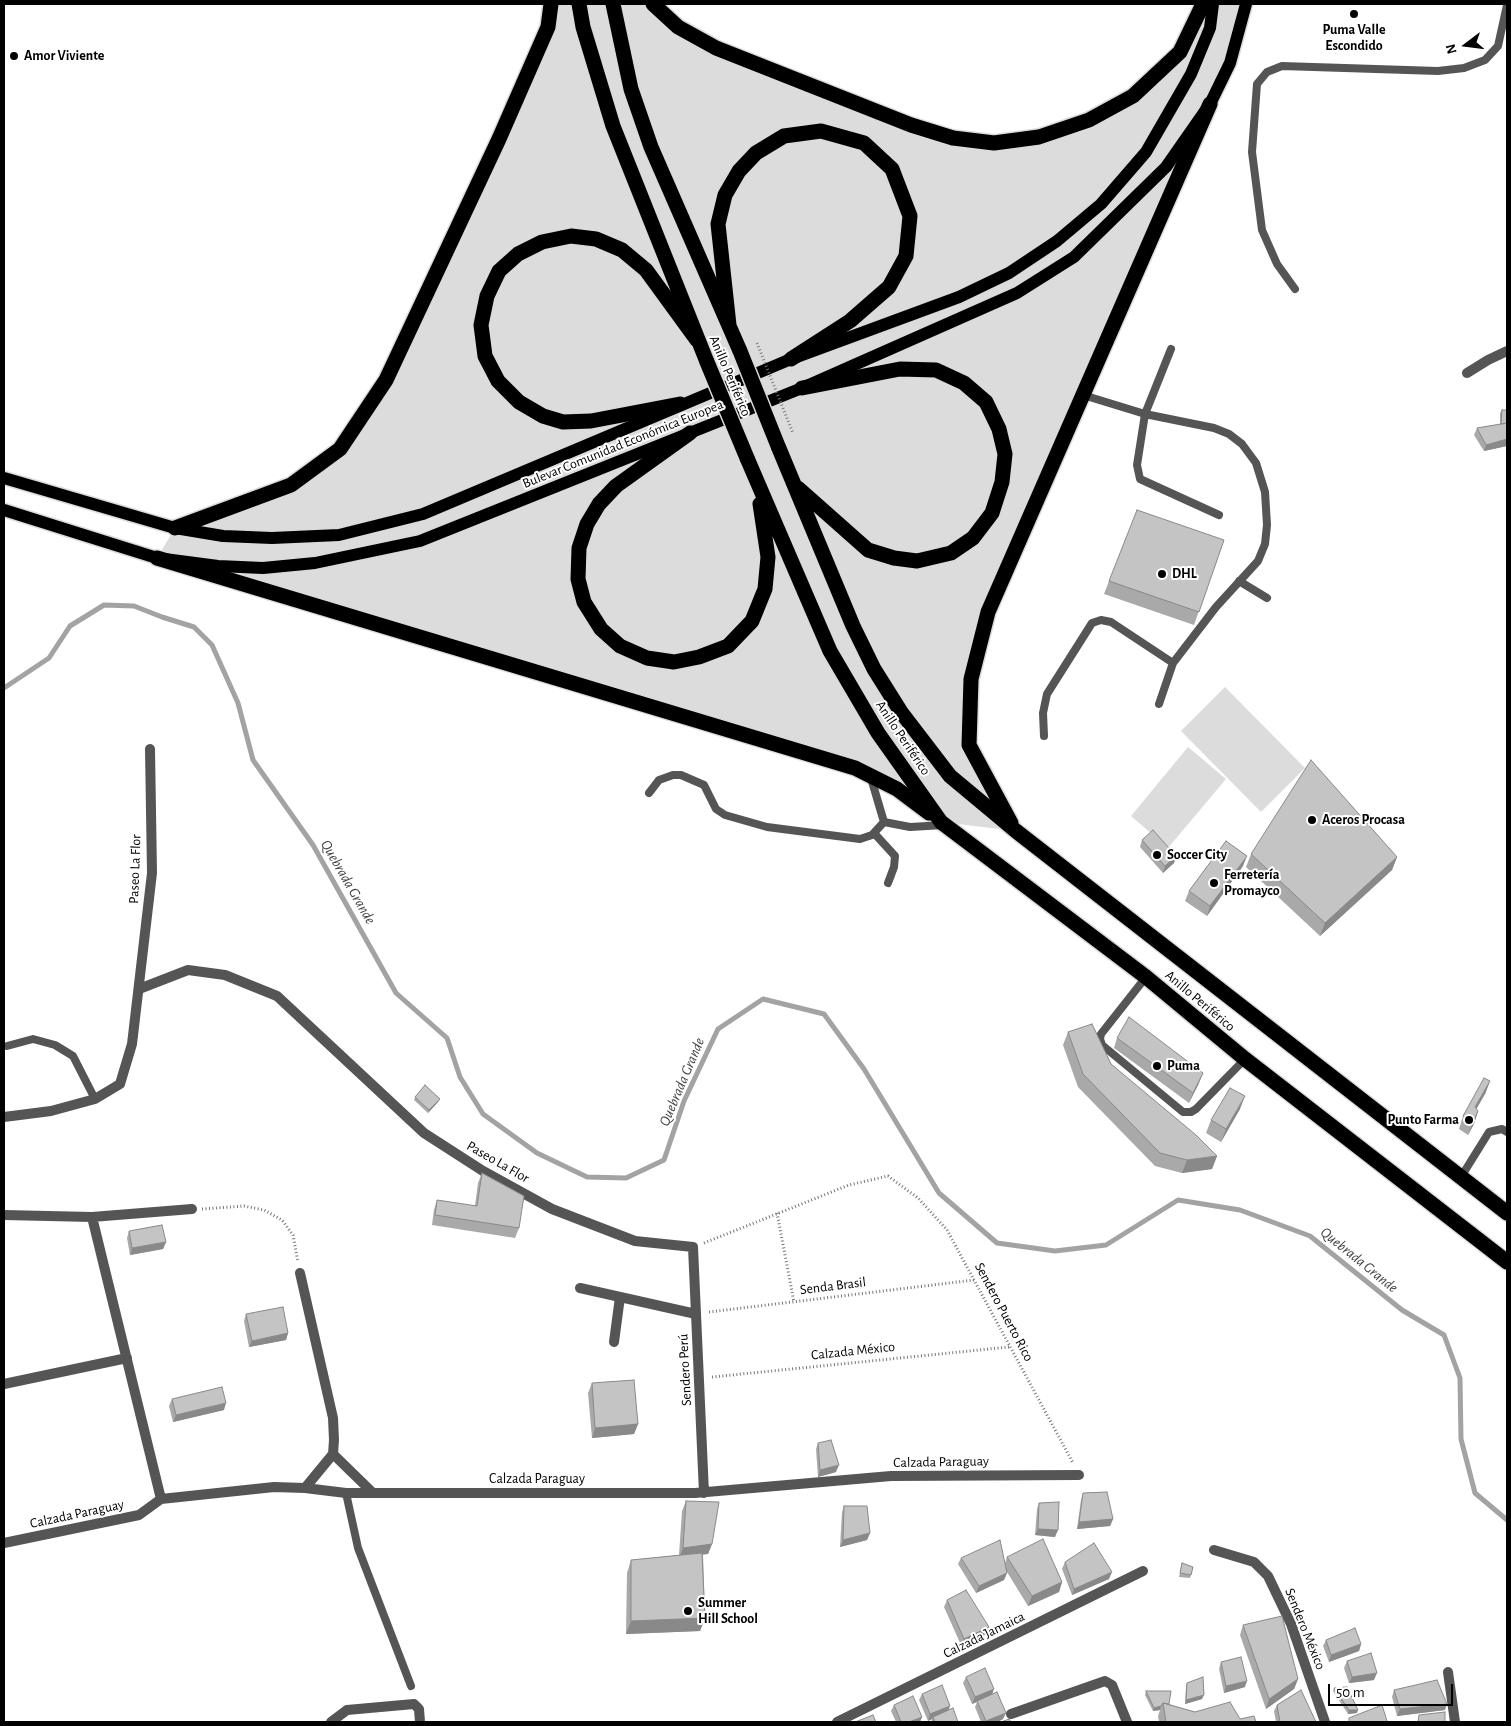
<!DOCTYPE html>
<meta charset="utf-8">
<style>
body{margin:0}
#map{position:relative;width:1511px;height:1726px;overflow:hidden;background:#fff;font-family:"Alegreya Sans",sans-serif}
canvas{display:block}
.frame{position:absolute;inset:0;border:5px solid #000;pointer-events:none}
.north{position:absolute;left:1441px;top:20px;width:50px;height:50px;-webkit-text-stroke:4px #fff;paint-order:stroke;rotate:255deg;font-size:14px;font-weight:700;line-height:20px;text-align:center;color:#000}
.north::after{content:'';display:block;margin:auto;width:18px;height:22px;background:#000;clip-path:polygon(50% 0,100% 100%,50% 72%,0 100%)}
.scale{position:absolute;left:1328px;top:1684px;width:125px;height:22px;box-sizing:border-box;border:2px solid #000;border-top:0;padding-left:6px;font-size:15px;line-height:18px;white-space:nowrap;color:#000;-webkit-text-stroke:4px #fff;paint-order:stroke}
</style>
<div id="map">
<canvas width="1511" height="1726"></canvas>
<div class="frame"></div>
<div class="north">N</div>
<div class="scale">50 m</div>
</div>
<script>
const g = document.querySelector('canvas').getContext('2d');
g.lineJoin = 'round';
function fillPath(path, color) { g.fillStyle = color; g.fill(path, 'evenodd'); }
const toPath = rows => new Path2D(rows.map(r => 'M' + r).join(''));
function strokePath(path, color, width, dash) { g.strokeStyle = color; g.lineWidth = width; g.lineCap = dash ? 'butt' : 'round'; g.setLineDash(dash || []); g.stroke(path); }
function label(font, color, halo, rows, align = 'center') {
  g.font = font + ' "Alegreya Sans",sans-serif'; g.lineWidth = 4; g.setLineDash([]); g.textBaseline = 'middle'; g.strokeStyle = halo; g.fillStyle = color; for (const [text, x, y, turn = 0] of rows) {
    g.save(); g.translate(x, y); g.rotate((+turn || 0) * Math.PI / 180); g.textAlign = isNaN(turn) ? turn : align; if (halo) g.strokeText(text, 0, 0); g.fillText(text, 0, 0); g.restore();
  }
}
const green = toPath([
 [551,4,653,4,678,27,911,125,994,143,1089,120,1180,52,1208,4,1246,4,1230,63,988,612,971,679,969,745,1016,831,941,822,855,768,157,558,175,528,291,485,340,449,386,380],
 [1225,687,1305,768,1261,812,1181,731],
 [1188,747,1226,779,1168,848,1131,816]
]);
const stream = toPath([
 [4,688,49,658,70,626,104,605,134,606,162,617,194,627,212,645,238,703,253,760,313,845,396,993,447,1038,460,1077,483,1114,537,1153,587,1177,626,1178,664,1160,684,1101,718,1029,763,999,824,1014,864,1069,939,1193,997,1243,1055,1251,1106,1245,1178,1200,1240,1210,1310,1236,1402,1310,1444,1335,1460,1378,1461,1439,1475,1493,1507,1520]
]);
const path = toPath([
 [202,1209,244,1206,264,1210,282,1220,293,1235,298,1262],
 [777,1213,794,1302],
 [704,1243,849,1185,888,1176,918,1198,947,1230,1073,1463],
 [709,1312,974,1280],
 [712,1377,1009,1347]
]);
const lane = toPath([
 [1295,289,1277,264,1262,230,1252,152,1257,84,1267,72,1282,66,1438,71,1464,68,1485,60,1498,46,1507,5],
 [1083,395,1145,414,1137,465,1140,479,1219,515],
 [1239,581,1267,598],
 [1159,704,1173,663,1216,607,1258,561,1265,544,1267,525,1265,492,1256,463,1242,444,1229,434,1214,428,1145,414,1171,349],
 [1044,736,1043,713,1047,694,1092,623,1101,620,1111,622,1173,663],
 [871,778,884,822],
 [649,793,659,780,673,775,681,775,704,785,716,809,725,815,767,827,860,839,872,835,884,822,910,827,944,825],
 [874,833,895,856,894,867,888,883],
 [1146,977,1101,1034,1100,1039,1102,1045,1183,1112,1191,1112,1196,1109,1245,1059],
 [7,1046,33,1039,55,1045,73,1056,95,1099],
 [1461,1177,1489,1132,1502,1129,1507,1132],
 [346,1493,358,1548,411,1686]
]);
const street = toPath([
 [1467,373,1488,360,1507,351],
 [139,989,188,970,225,975,277,996,424,1133,483,1171,552,1209,635,1241,693,1247,704,1493],
 [4,1117,51,1111,95,1099,120,1084,132,1044,152,873,150,749],
 [4,1215,92,1217,192,1209],
 [92,1217,161,1499],
 [300,1273,333,1418,334,1440,333,1454,305,1488],
 [580,1288,696,1314],
 [614,1342,620,1297],
 [4,1384,127,1358],
 [333,1454,373,1493],
 [4,1543,139,1515,161,1499,274,1487,305,1488,346,1493,695,1493,891,1476,1079,1475],
 [1214,1550,1254,1562,1268,1576,1291,1624,1325,1722],
 [1448,1672,1455,1722],
 [1011,1714,1105,1681,1112,1685,1127,1722],
 [331,1722,347,1710,414,1704,419,1709,420,1722],
 [837,1722,1143,1571]
]);
const primary = toPath([
 [4,478,175,528,223,536,272,538,339,535,423,514,791,359,959,297,1009,273,1057,241,1101,204,1146,152,1191,74,1210,28,1213,4],
 [4,510,157,558,218,566,263,568,315,563,420,541,802,388,1017,293,1074,257,1166,167,1210,104,1230,63,1246,4]
]);
const highway = toPath([
 [579,4,583,27,613,126,707,362],
 [613,4,631,89,651,147,740,351],
 [653,4,678,27,716,48,911,125,953,138,994,143,1039,137,1089,120,1133,96,1180,52,1203,4],
 [729,325,718,224,725,195,739,171,756,153,784,136,821,131,864,143,892,169,910,216,906,256,889,287,850,321,791,359],
 [680,404,591,421,563,422,543,416,519,402,498,381,485,356,481,325,487,296,499,271,518,254,542,242,571,236,596,239,622,250,646,270,697,340],
 [690,433,616,486,599,504,587,524,579,548,578,579,584,602,601,629,620,646,647,658,674,662,699,657,728,646,752,621,765,589,768,557,760,504],
 [778,446,853,626,874,669,901,712,950,776,1016,831,1507,1213],
 [747,458,830,651,878,733,941,822,1146,977,1245,1059,1507,1262],
 [798,488,868,550,894,558,917,561,951,553,973,538,992,513,1002,482,1005,454,999,429,986,402,964,383,936,370,900,369,802,388],
 [175,528,291,485,340,449,386,380,499,139,548,27,551,4],
 [157,558,855,768,897,789,929,813],
 [1011,823,969,745,971,679,988,612,1210,104]
]);
const pathBridge = toPath([
 [757,343,793,433]
]);
const highwayBridge = toPath([
 [740,351,778,446],
 [707,362,747,458]
]);
const wall = toPath([
 [1502,410,1507,446,1484,451,1474,435,1477,428,1500,424,1500,413],
 [1224,540,1194,625,1104,594,1109,581],
 [1142,840,1176,856,1174,863,1163,873,1140,847],
 [1251,854,1397,857,1392,870,1320,936,1246,867],
 [1243,866,1207,916,1185,901,1189,891],
 [1068,1032,1111,1064,1217,1156,1212,1169,1182,1173,1155,1166,1078,1087,1063,1045],
 [1117,1038,1199,1083,1189,1103,1114,1048],
 [1490,1081,1485,1094,1476,1109,1478,1111,1474,1124,1468,1135,1459,1129,1463,1116],
 [415,1097,440,1099,438,1102,428,1113,414,1100],
 [1240,1109,1221,1142,1206,1133,1211,1120],
 [482,1173,519,1228,515,1238,432,1225,434,1210,437,1200,475,1206,478,1183],
 [129,1231,166,1242,163,1249,130,1255,127,1238],
 [246,1314,288,1333,286,1340,249,1347,244,1321],
 [592,1383,638,1424,634,1434,592,1438,588,1393],
 [172,1399,224,1410,173,1422,169,1406],
 [818,1443,836,1472,818,1477,816,1449],
 [1083,1493,1113,1519,1110,1526,1077,1529,1081,1500],
 [686,1501,712,1544,708,1554,703,1554,705,1618,700,1631,626,1634,627,1573,631,1560,679,1555,682,1511],
 [1039,1503,1055,1537,1035,1535,1037,1509],
 [844,1506,870,1533,867,1540,840,1547,842,1512],
 [1007,1557,1062,1582,1059,1592,1028,1606,1007,1572,1004,1580,976,1593,958,1564,961,1558,1005,1563],
 [1065,1562,1109,1579,1072,1595,1062,1569],
 [1182,1563,1193,1567,1190,1578,1179,1577],
 [947,1600,987,1634,961,1645,944,1607],
 [1243,1625,1298,1679,1294,1689,1266,1709,1240,1635],
 [1326,1640,1361,1644,1359,1651,1329,1662,1323,1646],
 [1347,1661,1374,1680,1349,1683,1344,1668],
 [1221,1662,1245,1687,1224,1693,1219,1669],
 [966,1677,992,1694,1003,1719,997,1722,981,1722,975,1707,977,1702,972,1704,963,1683],
 [1187,1683,1202,1699,1185,1704,1186,1686],
 [1334,1688,1357,1713,1348,1714,1333,1691],
 [1394,1690,1445,1710,1397,1716,1392,1697],
 [1146,1691,1169,1704,1195,1712,1256,1722,1159,1722,1158,1716,1160,1710,1153,1711,1145,1695],
 [922,1694,949,1710,958,1722,931,1722,932,1719,928,1721,919,1700],
 [894,1705,922,1717,920,1722,896,1722,891,1711],
 [1277,1705,1316,1722,1276,1722,1274,1711]
]);
const shadedWall = toPath([
 [1507,439,1507,446,1484,451,1486,445],
 [1176,856,1174,863,1163,873,1165,866],
 [1247,856,1243,866,1207,916,1210,906],
 [1397,857,1392,870,1320,936,1325,923],
 [1203,1073,1199,1083,1189,1103,1193,1093],
 [1490,1081,1485,1094,1470,1120,1475,1107],
 [1245,1096,1240,1109,1221,1142,1226,1129],
 [440,1099,438,1102,428,1113,429,1110],
 [1478,1111,1474,1124,1468,1135,1473,1122],
 [1217,1156,1212,1169,1182,1173,1187,1160],
 [166,1242,163,1249,130,1255,132,1248],
 [288,1333,286,1340,249,1347,252,1341],
 [226,1403,224,1410,173,1422,176,1415],
 [638,1424,634,1434,592,1438,595,1428],
 [839,1465,836,1472,818,1477,820,1470],
 [1113,1519,1110,1526,1077,1529,1079,1522],
 [1038,1529,1058,1530,1055,1537,1035,1535],
 [870,1533,867,1540,840,1547,843,1540],
 [712,1544,708,1554,679,1558,683,1548],
 [1112,1572,1109,1579,1072,1595,1074,1589],
 [1007,1573,1004,1580,976,1593,979,1586],
 [1062,1582,1059,1592,1028,1606,1032,1596],
 [705,1618,700,1631,626,1634,631,1621],
 [989,1627,987,1634,961,1645,964,1639],
 [1361,1644,1359,1651,1329,1662,1331,1655],
 [1377,1673,1374,1680,1349,1683,1352,1677],
 [1298,1679,1294,1689,1266,1709,1269,1699],
 [1247,1681,1245,1687,1224,1693,1226,1686],
 [994,1689,992,1695,972,1704,975,1697],
 [1204,1695,1202,1699,1185,1704,1186,1700],
 [1447,1704,1445,1710,1397,1716,1400,1709],
 [950,1706,948,1712,933,1717,932,1719,928,1721,930,1714],
 [1161,1706,1160,1710,1153,1711,1154,1708],
 [1349,1710,1358,1710,1357,1713,1348,1714],
 [1006,1713,1003,1719,997,1722,986,1722,986,1721],
 [922,1717,920,1722,909,1722]
]);
const building = toPath([
 [1502,410,1507,410,1507,423,1501,424,1502,410],
 [1507,423,1507,439,1486,445,1477,428,1507,423],
 [1137,510,1224,540,1199,612,1109,581,1137,510],
 [1311,760,1397,857,1325,923,1251,854,1311,760],
 [1153,830,1176,856,1165,866,1142,840,1153,830],
 [1226,841,1247,856,1210,906,1189,891,1226,841],
 [1129,1017,1203,1073,1193,1093,1117,1038,1129,1017],
 [1092,1024,1111,1064,1196,1135,1217,1156,1187,1160,1160,1153,1083,1074,1068,1032,1092,1024],
 [1484,1078,1490,1081,1475,1107,1478,1111,1473,1122,1463,1116,1484,1078],
 [425,1085,440,1099,429,1110,415,1097,425,1085],
 [1230,1088,1245,1096,1226,1129,1211,1120,1230,1088],
 [482,1173,524,1196,519,1228,435,1215,437,1200,477,1206,482,1173],
 [162,1225,166,1242,132,1248,129,1231,162,1225],
 [283,1307,288,1333,252,1341,246,1314,283,1307],
 [634,1380,638,1424,595,1428,592,1383,634,1380],
 [222,1387,226,1403,176,1415,172,1399,222,1387],
 [831,1440,839,1465,820,1470,818,1443,831,1440],
 [1107,1492,1113,1519,1079,1522,1083,1493,1107,1492],
 [686,1501,719,1502,712,1544,683,1548,686,1501],
 [1059,1502,1058,1530,1038,1529,1039,1503,1059,1502],
 [844,1506,867,1506,870,1533,843,1540,844,1506],
 [1043,1539,1062,1582,1032,1596,1007,1557,1043,1539],
 [1000,1540,1007,1573,979,1586,961,1558,1000,1540],
 [1094,1543,1112,1572,1074,1589,1065,1562,1094,1543],
 [702,1553,705,1618,631,1621,631,1560,702,1553],
 [1182,1563,1193,1567,1191,1575,1180,1573,1182,1563],
 [966,1590,989,1627,964,1639,947,1600,966,1590],
 [1282,1616,1298,1679,1269,1699,1243,1625,1282,1616],
 [1355,1628,1361,1644,1331,1655,1326,1640,1355,1628],
 [1371,1653,1377,1673,1352,1677,1347,1661,1371,1653],
 [1241,1657,1247,1681,1226,1686,1221,1662,1241,1657],
 [985,1668,994,1689,975,1697,966,1677,985,1668],
 [1203,1677,1204,1695,1186,1700,1187,1683,1203,1677],
 [1437,1680,1447,1704,1400,1709,1394,1690,1437,1680],
 [942,1685,950,1706,930,1714,922,1694,942,1685],
 [1347,1687,1358,1710,1349,1710,1334,1688,1347,1687],
 [1301,1690,1316,1722,1280,1722,1277,1705,1301,1690],
 [1146,1691,1171,1691,1169,1704,1163,1703,1161,1706,1154,1708,1146,1691],
 [997,1692,1006,1713,986,1721,977,1701,997,1692],
 [913,1696,922,1717,909,1722,901,1722,894,1705,913,1696],
 [1230,1702,1240,1719,1254,1716,1256,1722,1166,1722,1163,1703,1195,1712,1230,1702],
 [1382,1705,1387,1721,1385,1722,1349,1722,1349,1718,1382,1705],
 [953,1708,958,1722,935,1722,933,1717,953,1708],
 [1445,1712,1445,1722,1418,1722,1419,1715,1445,1712],
 [873,1715,876,1722,855,1722,873,1715],
 [1009,1719,1011,1722,1001,1722,1009,1719]
]);
const markers = [
 [1354,14,5,"#000"],
 [14,56,5,"#000"],
 [1162,574,5,"#000"],
 [1312,820,5,"#000"],
 [1157,855,5,"#000"],
 [1214,883,5,"#000"],
 [1157,1066,5,"#000"],
 [1469,1120,5,"#000"],
 [688,1611,5,"#000"]
];
const poiNames = [
 ["Puma Valle",1354,30,"center"],
 ["Escondido",1354,46,"center"],
 ["Amor Viviente",24,56],
 ["DHL",1172,574],
 ["Aceros Procasa",1322,820],
 ["Soccer City",1167,855],
 ["Ferretería",1224,875],
 ["Promayco",1224,891],
 ["Puma",1167,1066],
 ["Punto Farma",1459,1120,"right"],
 ["Summer",698,1603],
 ["Hill School",698,1619]
];
const streetNames = [
 ["Anillo Periférico",730,376,67],
 ["Bulevar Comunidad Económica Europea",623,444,-22],
 ["Anillo Periférico",903,738,56],
 ["Paseo La Flor",135,869,-88],
 ["Anillo Periférico",1200,1001,40],
 ["Paseo La Flor",498,1162,30],
 ["Senda Brasil",833,1286,-7],
 ["Sendero Puerto Rico",1004,1312,62],
 ["Calzada México",853,1351,-6],
 ["Sendero Perú",685,1370,-93],
 ["Calzada Paraguay",941,1462,-1],
 ["Calzada Paraguay",537,1479],
 ["Calzada Paraguay",77,1514,-12],
 ["Sendero México",1305,1629,68],
 ["Calzada Jamaica",984,1635,-26]
];
const waterNames = [
 ["Quebrada Grande",348,882,60],
 ["Quebrada Grande",682,1082,-67],
 ["Quebrada Grande",1359,1260,39]
];
fillPath(green, '#dcdcdc');
strokePath(stream, '#a3a3a3', 5);
strokePath(primary, '#dbdbdb', 15);
strokePath(highway, '#dbdbdb', 18);
strokePath(path, '#777', 3, [1, 2.5]);
strokePath(lane, '#555', 8);
strokePath(street, '#555', 10);
strokePath(primary, '#000', 12);
strokePath(highway, '#000', 15);
strokePath(highwayBridge, '#dbdbdb', 18, []);
strokePath(pathBridge, '#777', 3, [1, 2.5]);
strokePath(highwayBridge, '#000', 15);
fillPath(wall, '#a9a9a9');
fillPath(shadedWall, '#898989');
fillPath(building, '#c4c4c4');
strokePath(building, '#898989', 1);
for (const [x, y, r, color] of markers) { const dot = new Path2D(); dot.arc(x, y, r, 0, 2 * Math.PI); g.fillStyle = color; g.fill(dot); strokePath(dot, '#fff', 2); }
label('bold 14px', '#000', '#fff', poiNames, 'left');
label('14px', '#000', '#fff', streetNames);
label('italic 15px', '#444', '#fff', waterNames);
</script>
